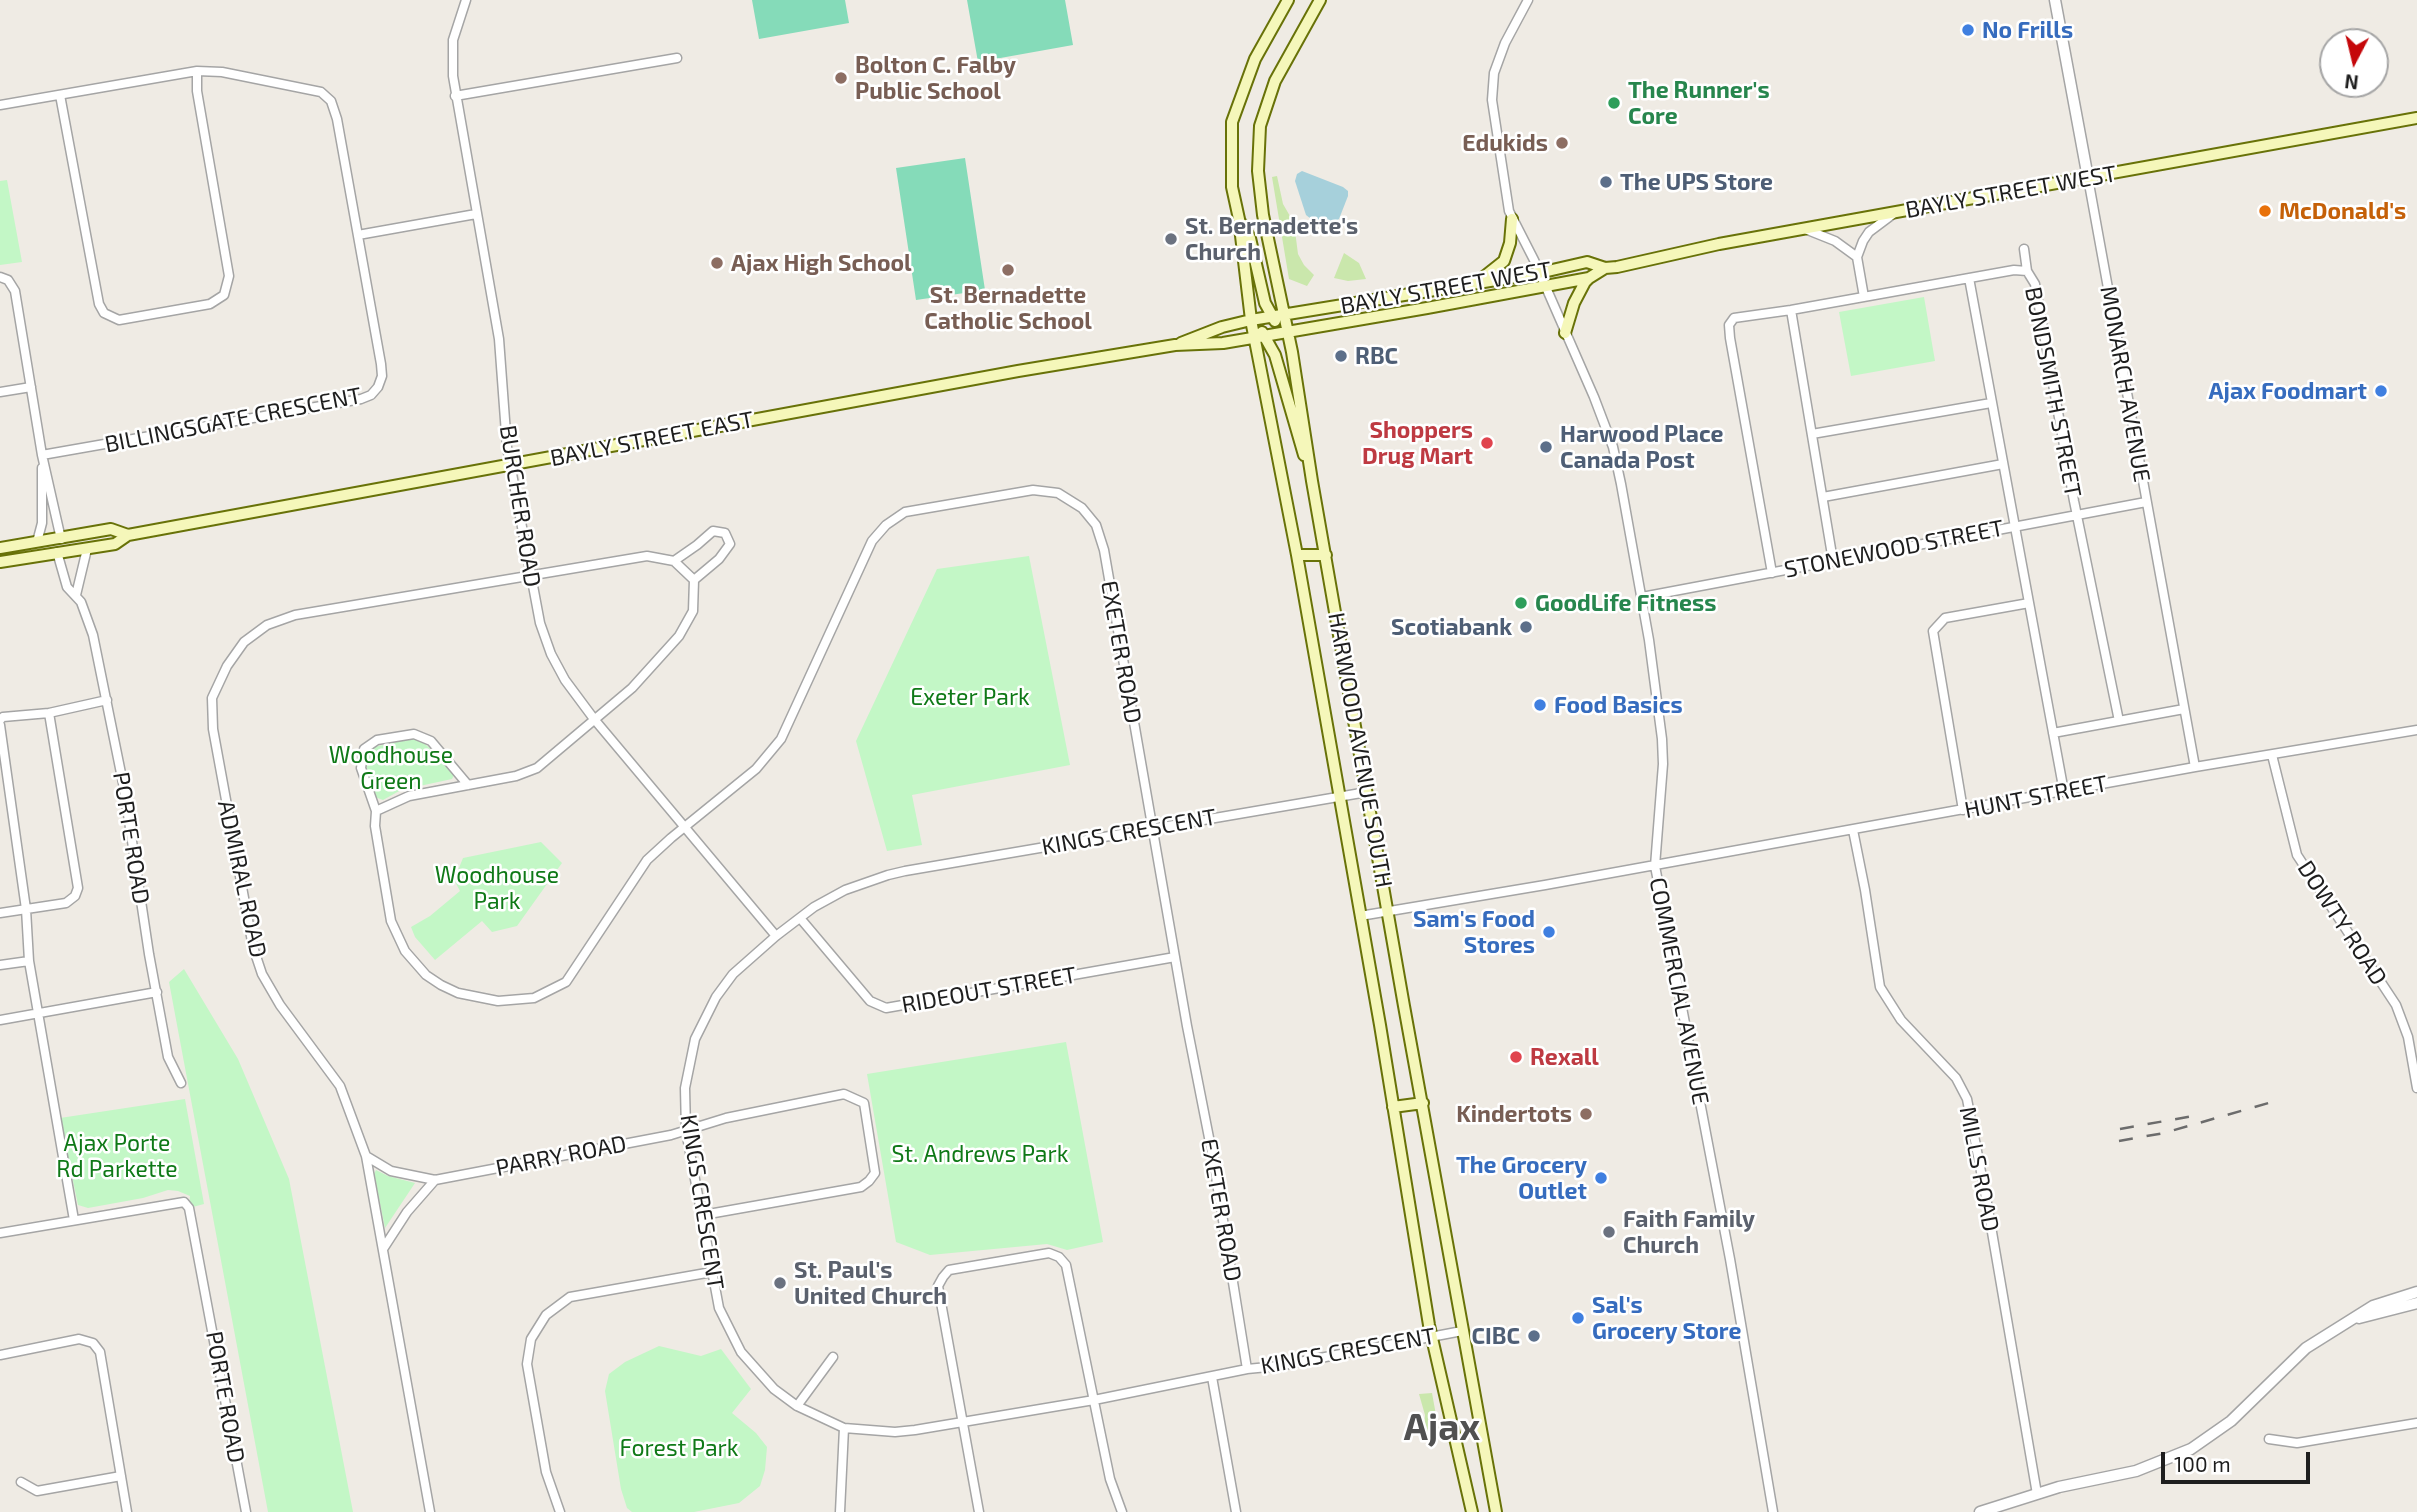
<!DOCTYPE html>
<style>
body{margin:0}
#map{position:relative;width:2417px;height:1512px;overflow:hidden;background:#efebe4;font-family:"Exo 2",sans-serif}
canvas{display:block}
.north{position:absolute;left:2319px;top:28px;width:70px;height:70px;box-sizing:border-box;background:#fff;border:2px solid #a5a5a5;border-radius:50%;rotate:187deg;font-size:19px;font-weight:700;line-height:28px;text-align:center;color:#1e1e1e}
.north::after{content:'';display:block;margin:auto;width:24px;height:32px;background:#c5070a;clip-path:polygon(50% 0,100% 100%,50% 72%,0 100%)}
.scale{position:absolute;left:2161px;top:1452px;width:149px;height:32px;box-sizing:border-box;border:4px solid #1e1e1e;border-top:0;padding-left:9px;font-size:21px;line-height:24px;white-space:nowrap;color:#1e1e1e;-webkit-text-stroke:5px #fff;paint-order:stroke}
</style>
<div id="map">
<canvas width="2417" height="1512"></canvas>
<div class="north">N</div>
<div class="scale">100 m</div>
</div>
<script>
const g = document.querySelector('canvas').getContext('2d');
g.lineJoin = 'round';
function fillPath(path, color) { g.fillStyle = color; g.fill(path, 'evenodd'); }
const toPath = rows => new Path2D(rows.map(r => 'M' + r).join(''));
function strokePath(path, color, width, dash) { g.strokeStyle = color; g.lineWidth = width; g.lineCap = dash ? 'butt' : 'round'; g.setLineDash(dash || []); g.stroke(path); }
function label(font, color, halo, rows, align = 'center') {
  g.font = font + ' "Exo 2",sans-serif'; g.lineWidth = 5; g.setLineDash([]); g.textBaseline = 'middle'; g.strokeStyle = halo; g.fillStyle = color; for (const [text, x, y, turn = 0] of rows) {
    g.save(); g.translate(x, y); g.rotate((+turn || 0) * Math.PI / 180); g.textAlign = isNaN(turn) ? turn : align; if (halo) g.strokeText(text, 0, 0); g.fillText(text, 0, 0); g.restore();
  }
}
const grass = toPath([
 [1277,176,1283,204,1294,223,1298,254,1304,265,1314,275,1307,286,1289,279,1272,177],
 [1344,253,1359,263,1366,279,1348,281,1334,278],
 [1432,1393,1440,1437,1424,1430,1425,1415,1419,1394]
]);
const park = toPath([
 [7,180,22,262,0,265,0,181],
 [1924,297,1935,361,1851,376,1839,312],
 [1029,556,1070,765,912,795,922,845,887,851,856,741,937,569],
 [414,738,424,743,451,768,454,775,452,779,401,790,383,800,375,797,371,793,365,764,366,756,374,747],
 [541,842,562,863,517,926,492,932,482,921,435,960,415,937,411,927,430,916,460,891,454,880,463,858],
 [184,969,238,1059,289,1179,353,1512,268,1512,169,982],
 [1066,1042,1103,1242,1067,1250,1047,1244,930,1255,896,1242,867,1074],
 [185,1099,204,1204,189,1208,190,1196,178,1191,168,1190,143,1198,88,1208,78,1205,60,1118],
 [376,1170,388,1176,415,1183,385,1228,374,1174],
 [659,1346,701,1356,721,1349,751,1389,732,1413,756,1433,767,1447,765,1470,760,1486,739,1503,694,1512,632,1512,627,1508,621,1489,605,1391,609,1374,625,1362]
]);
const pitch = toPath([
 [752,0,845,0,849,23,759,39],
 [967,0,1065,0,1073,45,978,62],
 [965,158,985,290,916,300,896,168]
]);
const water = toPath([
 [1302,171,1343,187,1348,191,1348,196,1339,219,1331,226,1320,226,1306,215,1295,181,1297,174]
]);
const minor = toPath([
 [466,0,453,40,453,76,499,339,507,447,540,623,551,654,565,680,594,719,776,936],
 [1528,0,1505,43,1494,73,1492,100,1509,211,1534,260,1594,397,1613,447,1621,484,1649,640,1662,739,1663,764,1655,866,1730,1259,1773,1512],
 [60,95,99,304,104,313,119,320,210,304,224,295,229,276,197,91,197,71],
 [455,96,677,58],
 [0,105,197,71,222,72,321,92,331,101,337,119,381,364,382,376,378,387,371,395,361,399,42,455],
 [2088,178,2195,767],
 [1805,229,1835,241,1857,257],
 [358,235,476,214],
 [2024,249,2027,271],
 [0,277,8,280,15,291,42,455,61,539],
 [1969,278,2064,792],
 [1864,297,1857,257,1863,241,1869,232,1893,214],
 [1791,310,1833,561],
 [0,392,31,387],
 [1812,434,1991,403],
 [1823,497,2003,464],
 [37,542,42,523,42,468],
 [57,552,67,587,81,602,93,635,124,788,149,954,168,1057,181,1083],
 [674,561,697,545,713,531,725,533,730,544,719,559,694,580],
 [1772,573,1730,338,1729,325,1734,318,1791,310,2014,270,2027,271,2035,284,2074,501,2119,721],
 [76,595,87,549],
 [1642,597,2146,502],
 [0,720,3,717,49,713,107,700],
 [0,725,26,909,29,961,74,1220],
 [2053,733,2184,709],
 [2272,755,2297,855,2396,1005,2408,1037,2417,1088],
 [468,785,431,741,414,734,377,740,364,749,361,768,376,811,375,826,391,921,405,951,426,975,441,985,458,993,498,1001,534,998,566,982,647,860,671,838,756,769,781,739,872,541,886,525,905,512,1033,490,1058,493,1082,508,1096,525,1104,550,1187,1026,1213,1158,1247,1369],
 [1367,792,905,871,888,875,845,890,814,907,776,936,733,974,716,997,695,1039,685,1088,686,1131,719,1308,741,1352,774,1389,797,1406,844,1428,895,1432,915,1430,1094,1400,1247,1369,1278,1366,1462,1331],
 [1963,810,1933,631,1945,618,2029,603],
 [376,811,409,796,516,776,537,768,632,688,679,636,693,611,694,580,674,561,647,556,295,615,267,625,244,642,227,666,212,698,213,729,253,947,262,974,280,1005,340,1086,366,1156,430,1512],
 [1853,830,1865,890,1880,987,1901,1020,1956,1078,1967,1099,1987,1203,2037,1494],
 [0,913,66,903,75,896,78,888,49,713],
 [1360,916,1545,885,2195,767,2417,730],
 [800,918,870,1001,886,1008,1175,957],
 [0,965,29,961],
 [0,1020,157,992],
 [366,1156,391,1171,435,1180,671,1135,726,1118,844,1094,864,1103,875,1173,869,1181,861,1187,703,1215],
 [0,1233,184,1202,189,1208,246,1512],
 [383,1249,407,1212,435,1180],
 [0,1355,79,1339,93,1343,100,1352,127,1512],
 [1212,1377,1236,1512],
 [797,1406,833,1357],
 [2269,1439,2297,1443,2417,1423],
 [21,1482,37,1491,121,1476],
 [560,1512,546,1472,527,1364,531,1339,546,1315,570,1297,712,1272],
 [840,1512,844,1428],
 [979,1512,938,1286,943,1277,949,1270,1049,1253,1059,1257,1066,1265,1110,1479,1122,1512]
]);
const tertiary = toPath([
 [2055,0,2088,178],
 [2359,1318,2417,1303],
 [1980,1512,2059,1487,2136,1471,2191,1449,2231,1421,2306,1348,2373,1306,2417,1292]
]);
const secondary = toPath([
 [1288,0,1255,59,1232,122,1232,187,1239,219,1251,320,1297,555,1380,1025,1429,1325,1472,1512],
 [1320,0,1275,81,1260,126,1258,171,1263,215,1292,352,1312,481,1404,1006,1496,1512],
 [1242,224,1250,238,1265,303,1275,321],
 [1480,280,1504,261,1510,243,1512,219],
 [1262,332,1275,355,1304,455],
 [1565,333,1574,303,1585,282,1589,278],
 [1181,343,1222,327,1251,320,1539,273,1587,262,1605,268,1617,267,1719,244,2417,118],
 [0,548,111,529,128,535],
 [1297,555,1326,555],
 [0,562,115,544,128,535,1018,371,1175,345,1223,343,1427,308,1589,278,1605,268],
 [1393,1107,1423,1103]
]);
const rail = toPath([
 [2120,1129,2193,1116],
 [2119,1141,2164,1133,2279,1100]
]);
const markers = [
 [1968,30,7,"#3f7fe0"],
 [841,78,7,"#8d6e63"],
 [1614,103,7,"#2e9e5b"],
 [1562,143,7,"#8d6e63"],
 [1606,182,7,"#5c6f8a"],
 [2265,211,7,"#e8710a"],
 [1171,239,7,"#6b7280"],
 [717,263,7,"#8d6e63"],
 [1008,270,7,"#8d6e63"],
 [1341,356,7,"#5c6f8a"],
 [2381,391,7,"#3f7fe0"],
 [1487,443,7,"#e0444e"],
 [1546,447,7,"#5c6f8a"],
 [1521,603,7,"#2e9e5b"],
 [1526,627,7,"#5c6f8a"],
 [1540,705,7,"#3f7fe0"],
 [1549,932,7,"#3f7fe0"],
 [1516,1057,7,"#e0444e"],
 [1586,1114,7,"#8d6e63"],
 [1601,1178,7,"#3f7fe0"],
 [1609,1232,7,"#6b7280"],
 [780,1283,7,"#6b7280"],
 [1578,1318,7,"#3f7fe0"],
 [1534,1336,7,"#5c6f8a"]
];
const shopNames = [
 ["No Frills",1982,30],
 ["Ajax Foodmart",2367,391,"right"],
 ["Food Basics",1554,705],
 ["Sam's Food",1535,919,"right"],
 ["Stores",1535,945,"right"],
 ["The Grocery",1587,1165,"right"],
 ["Outlet",1587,1191,"right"],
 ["Sal's",1592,1305],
 ["Grocery Store",1592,1331]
];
const educationNames = [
 ["Bolton C. Falby",855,65],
 ["Public School",855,91],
 ["Edukids",1548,143,"right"],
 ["Ajax High School",731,263],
 ["St. Bernadette",1008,295,"center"],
 ["Catholic School",1008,321,"center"],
 ["Kindertots",1572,1114,"right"]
];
const leisureNames = [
 ["The Runner's",1628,90],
 ["Core",1628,116],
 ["GoodLife Fitness",1535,603]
];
const serviceNames = [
 ["The UPS Store",1620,182],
 ["RBC",1355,356],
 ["Harwood Place",1560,434],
 ["Canada Post",1560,460],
 ["Scotiabank",1512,627,"right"],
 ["CIBC",1520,1336,"right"]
];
const streetNames = [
 ["BAYLY STREET WEST",2011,192,-10],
 ["BAYLY STREET WEST",1446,288,-10],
 ["MONARCH AVENUE",2125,384,80],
 ["BONDSMITH STREET",2053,392,79],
 ["BILLINGSGATE CRESCENT",233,420,-11],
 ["BAYLY STREET EAST",652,439,-11],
 ["BURCHER ROAD",520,506,81],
 ["STONEWOOD STREET",1894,549,-11],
 ["EXETER ROAD",1121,652,80],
 ["HARWOOD AVENUE SOUTH",1360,750,80],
 ["HUNT STREET",2036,797,-11],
 ["KINGS CRESCENT",1129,832,-10],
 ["PORTE ROAD",131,838,81],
 ["ADMIRAL ROAD",242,879,78],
 ["DOWTY ROAD",2342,923,57],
 ["RIDEOUT STREET",989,990,-10],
 ["COMMERCIAL AVENUE",1679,991,79],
 ["PARRY ROAD",561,1156,-11],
 ["MILLS ROAD",1979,1169,79],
 ["KINGS CRESCENT",702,1202,81],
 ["EXETER ROAD",1221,1210,80],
 ["KINGS CRESCENT",1348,1351,-10],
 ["PORTE ROAD",225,1397,80]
];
const foodNames = [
 ["McDonald's",2279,211]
];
const worshipNames = [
 ["St. Bernadette's",1185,226],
 ["Church",1185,252],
 ["Faith Family",1623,1219],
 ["Church",1623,1245],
 ["St. Paul's",794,1270],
 ["United Church",794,1296]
];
const healthNames = [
 ["Shoppers",1473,430],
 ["Drug Mart",1473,456],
 ["Rexall",1530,1057,"left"]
];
const parkNames = [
 ["Exeter Park",970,697],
 ["Woodhouse",391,755],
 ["Green",391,781],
 ["Woodhouse",497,875],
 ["Park",497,901],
 ["Ajax Porte",117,1143],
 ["Rd Parkette",117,1169],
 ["St. Andrews Park",980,1154],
 ["Forest Park",679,1448]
];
const townNames = [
 ["Ajax",1442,1428]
];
fillPath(grass, '#cae7ac');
fillPath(park, '#c3f7c6');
fillPath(pitch, '#85dbb9');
fillPath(water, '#a6d0db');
strokePath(minor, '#a5a5a5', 11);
strokePath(tertiary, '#a5a5a5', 13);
strokePath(secondary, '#687208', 14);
strokePath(minor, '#fff', 8);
strokePath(tertiary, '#fff', 10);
strokePath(secondary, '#f5f7ba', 10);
strokePath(rail, '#6c6c6c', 2.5, [14, 14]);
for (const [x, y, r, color] of markers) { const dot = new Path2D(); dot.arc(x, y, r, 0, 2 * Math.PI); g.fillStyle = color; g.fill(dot); strokePath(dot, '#fff', 2.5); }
label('bold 23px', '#366cbe', '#fff', shopNames, 'left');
label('bold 23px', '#785e54', '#fff', educationNames, 'left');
label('bold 23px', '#27864d', '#fff', leisureNames, 'left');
label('bold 23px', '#4e5e75', '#fff', serviceNames, 'left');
label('23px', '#1e1e1e', '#fff', streetNames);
label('bold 23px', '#c56008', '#fff', foodNames, 'left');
label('bold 23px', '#5b616d', '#fff', worshipNames, 'left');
label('bold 23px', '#be3a42', '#fff', healthNames, 'right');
label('23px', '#0f7917', '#fff', parkNames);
label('bold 37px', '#515151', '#fff', townNames);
</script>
